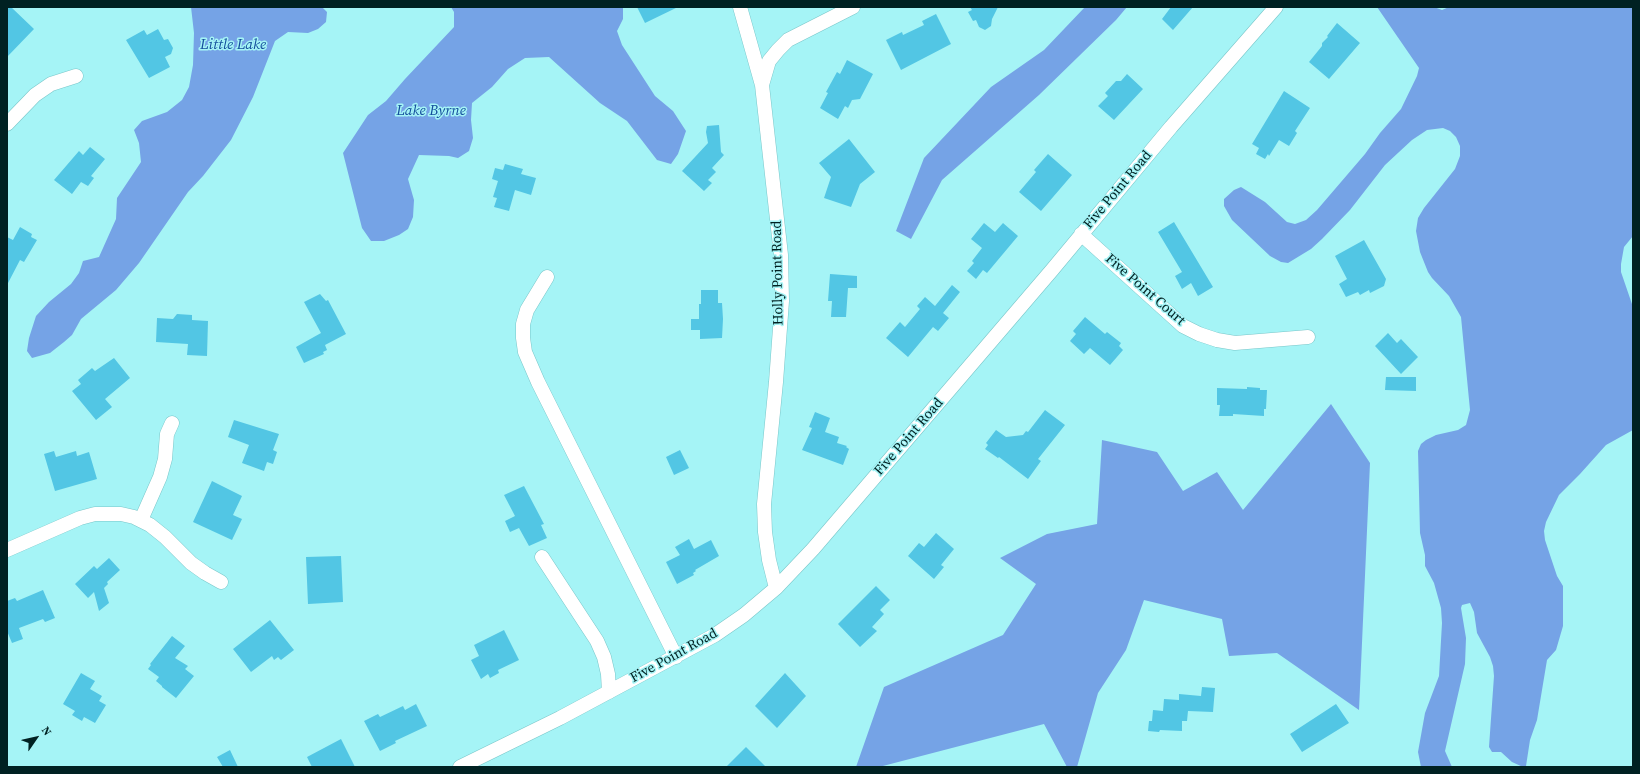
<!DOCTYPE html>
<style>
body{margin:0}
#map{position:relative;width:1640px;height:774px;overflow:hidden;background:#a5f4f6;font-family:"Source Serif 4",serif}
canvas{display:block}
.frame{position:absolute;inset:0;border:8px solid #002122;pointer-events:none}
.north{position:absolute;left:16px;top:718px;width:40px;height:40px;-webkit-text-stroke:3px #a5f4f6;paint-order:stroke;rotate:56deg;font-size:11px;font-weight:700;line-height:16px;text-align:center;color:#002122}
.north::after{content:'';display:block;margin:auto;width:14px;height:18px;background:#002122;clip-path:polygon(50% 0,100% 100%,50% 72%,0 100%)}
</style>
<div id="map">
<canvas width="1640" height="774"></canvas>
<div class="frame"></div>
<div class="north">N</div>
</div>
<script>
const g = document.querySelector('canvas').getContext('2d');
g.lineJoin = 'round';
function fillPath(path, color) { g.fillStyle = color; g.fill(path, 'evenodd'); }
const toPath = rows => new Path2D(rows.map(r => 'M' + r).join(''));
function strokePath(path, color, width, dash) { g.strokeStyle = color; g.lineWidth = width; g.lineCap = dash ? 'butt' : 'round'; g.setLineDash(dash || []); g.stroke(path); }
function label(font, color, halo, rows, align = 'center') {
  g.font = font + ' "Source Serif 4",serif'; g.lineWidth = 3; g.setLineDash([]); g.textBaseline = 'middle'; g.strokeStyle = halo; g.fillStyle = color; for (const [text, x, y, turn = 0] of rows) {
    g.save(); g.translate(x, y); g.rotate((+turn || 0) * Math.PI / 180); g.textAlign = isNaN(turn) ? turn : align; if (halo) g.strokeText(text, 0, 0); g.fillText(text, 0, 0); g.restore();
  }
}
const water = toPath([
 [191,7,322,7,327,12,326,22,318,29,308,33,288,32,275,41,253,97,231,140,203,176,188,192,139,263,116,290,81,319,72,335,64,342,50,353,32,358,27,351,29,338,36,316,49,302,71,284,79,273,83,261,99,257,116,219,117,198,141,162,139,143,134,130,142,121,167,112,182,100,189,87,193,65,194,33],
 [451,7,623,7,623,19,617,31,622,45,655,96,673,111,686,131,678,154,671,164,657,160,627,121,600,103,549,57,525,58,508,69,492,87,472,103,471,120,473,138,469,151,458,158,449,156,419,155,408,179,414,200,413,217,408,229,399,235,384,241,371,241,362,228,343,153,368,115,386,101,405,79,454,27,454,12],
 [1085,7,1127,7,1116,20,1039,95,942,180,911,239,896,231,924,158,991,87,1044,50],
 [1377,7,1434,7,1442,10,1449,7,1633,7,1633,236,1624,247,1621,264,1621,272,1633,307,1633,430,1606,445,1580,474,1559,495,1546,522,1544,531,1545,540,1557,576,1563,586,1563,626,1556,650,1547,660,1537,720,1530,740,1526,766,1523,767,1512,762,1501,752,1492,752,1489,747,1494,676,1493,666,1490,657,1477,633,1474,612,1470,603,1462,605,1461,608,1466,638,1465,664,1445,751,1452,767,1421,767,1418,752,1425,713,1439,676,1442,623,1441,608,1434,583,1425,566,1425,555,1420,533,1418,451,1421,444,1426,440,1436,435,1458,430,1466,425,1470,410,1461,317,1449,296,1432,278,1428,272,1420,252,1416,231,1418,218,1424,208,1455,169,1460,156,1460,146,1456,137,1450,131,1443,128,1427,130,1412,140,1385,165,1350,210,1322,239,1311,249,1288,263,1281,262,1270,256,1232,220,1224,206,1224,199,1234,190,1241,187,1265,202,1287,222,1295,224,1306,220,1317,210,1365,154,1380,133,1401,109,1417,76,1419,68],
 [1331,404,1370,463,1359,710,1277,653,1229,656,1222,619,1144,600,1126,650,1098,693,1077,767,1067,767,1044,724,879,767,856,767,884,687,1003,635,1036,584,1000,558,1047,534,1097,524,1102,440,1157,452,1183,491,1217,472,1243,510]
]);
const building = toPath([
 [7,7,11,7,34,29,7,57],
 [637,7,678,7,645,23],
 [970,7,998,7,992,19,991,26,985,30,979,27,976,20,973,21,968,12,972,10],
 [1171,7,1193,7,1173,30,1162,19],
 [936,14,951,44,901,70,886,40,902,32,903,35,924,25,922,21],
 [1337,23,1360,43,1329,79,1309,62,1322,46,1322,43,1328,37,1327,36],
 [158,29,164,40,168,39,173,48,171,54,165,57,170,67,149,78,126,40,144,30,147,35],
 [847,60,873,74,860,99,852,100,848,108,845,106,838,119,820,108,828,93,826,92,837,72,840,74],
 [1127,74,1143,89,1114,120,1098,106,1108,96,1105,93,1116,81,1121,81],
 [1284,91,1310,108,1295,131,1297,133,1289,146,1279,140,1269,156,1268,154,1265,159,1256,154,1259,148,1252,144],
 [719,125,721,152,724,155,712,168,716,172,708,180,712,183,704,191,682,171,708,143,706,132,707,126],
 [849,139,875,172,860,184,851,207,824,198,831,177,819,163],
 [90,147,105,159,91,176,94,178,88,186,81,182,72,194,54,180,79,151,83,155],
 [1048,154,1072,175,1041,211,1019,192,1036,172,1034,170],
 [505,164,523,169,521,174,536,178,531,195,515,190,509,211,494,207,497,198,493,197,498,181,492,179,495,168,503,170],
 [1174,222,1213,287,1198,296,1191,283,1182,289,1175,276,1182,272,1158,232],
 [984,223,995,232,1003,223,1018,236,987,273,983,270,976,279,967,271,974,263,972,261,982,248,971,239],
 [20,227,32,234,31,237,37,240,24,262,20,260,7,285,7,237,13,240],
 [1364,240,1386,279,1384,286,1370,293,1369,290,1360,295,1358,292,1346,297,1339,284,1347,279,1335,256],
 [830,274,857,276,857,288,848,288,846,317,831,317,832,301,828,301],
 [952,285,960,292,943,313,949,318,938,331,933,327,908,357,886,338,900,322,905,327,920,309,917,306,925,297,935,306],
 [701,290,718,290,718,303,722,303,723,319,722,338,700,339,700,330,691,330,691,319,699,319,699,304,701,304],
 [320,294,326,301,328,300,346,334,325,345,327,350,323,352,324,354,304,363,296,347,321,333,304,302],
 [177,314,192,315,192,320,208,321,207,356,187,355,188,344,156,342,157,318,173,319],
 [1085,317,1105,334,1107,332,1121,343,1119,346,1123,350,1110,365,1090,348,1084,354,1070,341,1076,334,1073,331],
 [1388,333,1397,343,1401,339,1418,357,1401,374,1375,346],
 [114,358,130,378,105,399,112,407,96,420,72,391,81,384,78,380,92,368,95,371],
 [1386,377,1416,377,1416,391,1385,390],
 [1247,387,1260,388,1260,390,1267,390,1266,409,1264,409,1264,416,1233,414,1233,416,1219,416,1220,405,1217,405,1217,388,1247,389],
 [1045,410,1065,425,1038,459,1041,461,1028,479,999,457,998,458,985,449,988,445,986,443,996,430,1006,437,1023,435,1026,431,1028,432],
 [815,412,830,418,825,432,839,437,837,443,847,446,846,447,849,449,843,465,802,450,812,428,809,427],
 [234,420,279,434,273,450,277,452,273,464,267,462,264,471,242,463,249,445,228,437],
 [680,450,689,468,674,475,666,457],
 [54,451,56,457,76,451,77,456,89,452,97,479,55,491,44,454],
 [212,481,242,496,233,515,242,519,232,540,193,522],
 [524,486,544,524,541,525,547,538,529,546,519,528,510,532,505,521,515,516,504,495],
 [936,533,954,549,941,565,944,567,934,579,908,556,919,543,924,547],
 [689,539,694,549,711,540,719,556,695,570,696,571,693,573,694,575,677,584,666,562,680,555,675,547],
 [341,556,343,602,308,604,306,557],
 [109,558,120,570,107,582,108,584,104,588,109,603,99,611,94,592,88,598,75,584,94,566,97,569],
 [876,586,890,600,880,610,884,614,872,627,877,631,860,647,838,624],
 [43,590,55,618,45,622,43,619,19,628,23,639,12,643,7,631,7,601,15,598,17,601],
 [270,620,294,650,281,660,278,657,274,660,272,656,251,672,233,649],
 [504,630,519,660,498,670,499,673,490,678,488,674,481,679,471,660,479,656,474,645],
 [172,636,185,646,175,658,188,666,185,669,194,676,176,698,162,687,162,686,156,681,159,677,148,669,151,665,150,664],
 [81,673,95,681,90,689,102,696,99,701,106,705,95,723,84,717,82,721,72,715,75,711,63,704],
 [785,673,806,696,777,728,755,706],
 [1202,687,1215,688,1213,712,1188,711,1187,721,1182,721,1182,731,1160,730,1159,732,1148,731,1149,721,1152,721,1153,710,1163,711,1164,699,1179,700,1179,694,1201,696],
 [416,704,427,726,395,741,396,743,380,751,364,721,378,714,380,717,403,706,405,710],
 [1336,704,1349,723,1302,752,1290,734],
 [341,739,355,767,312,767,307,757],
 [746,747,766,767,726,767],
 [230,750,238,767,223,767,217,757]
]);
const minor = toPath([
 [740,7,762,85],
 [7,124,35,95,51,84,76,76],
 [1081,234,1183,326,1199,334,1217,340,1235,343,1308,337],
 [547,277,527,310,523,324,523,338,525,352,538,382,676,657],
 [141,520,160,477,165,459,167,434,172,423],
 [7,550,80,518,95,514,121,514,134,517,150,525,165,537,191,563,205,573,221,582],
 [542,557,597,641,604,657,608,674,609,692],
 [776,588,769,560,765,532,764,504,776,382,782,301,781,255,762,85,769,61,778,50,788,40,853,7],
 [460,767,560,718,715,635,744,615,776,588,813,549,1052,270,1171,127,1276,7]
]);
const streetNames = [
 ["Five Point Road",1118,190,-50],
 ["Holly Point Road",778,273,-91],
 ["Five Point Court",1145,290,41],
 ["Five Point Road",909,437,-49],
 ["Five Point Road",674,656,-29]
];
const waterNames = [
 ["Little Lake",233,45],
 ["Lake Byrne",431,111]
];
fillPath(water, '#75a3e6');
fillPath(building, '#52c6e4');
strokePath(minor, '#79c6c9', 15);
strokePath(minor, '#fff', 14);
label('14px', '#002122', '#a5f4f6', streetNames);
label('italic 15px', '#134d9c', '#a5f4f6', waterNames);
</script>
